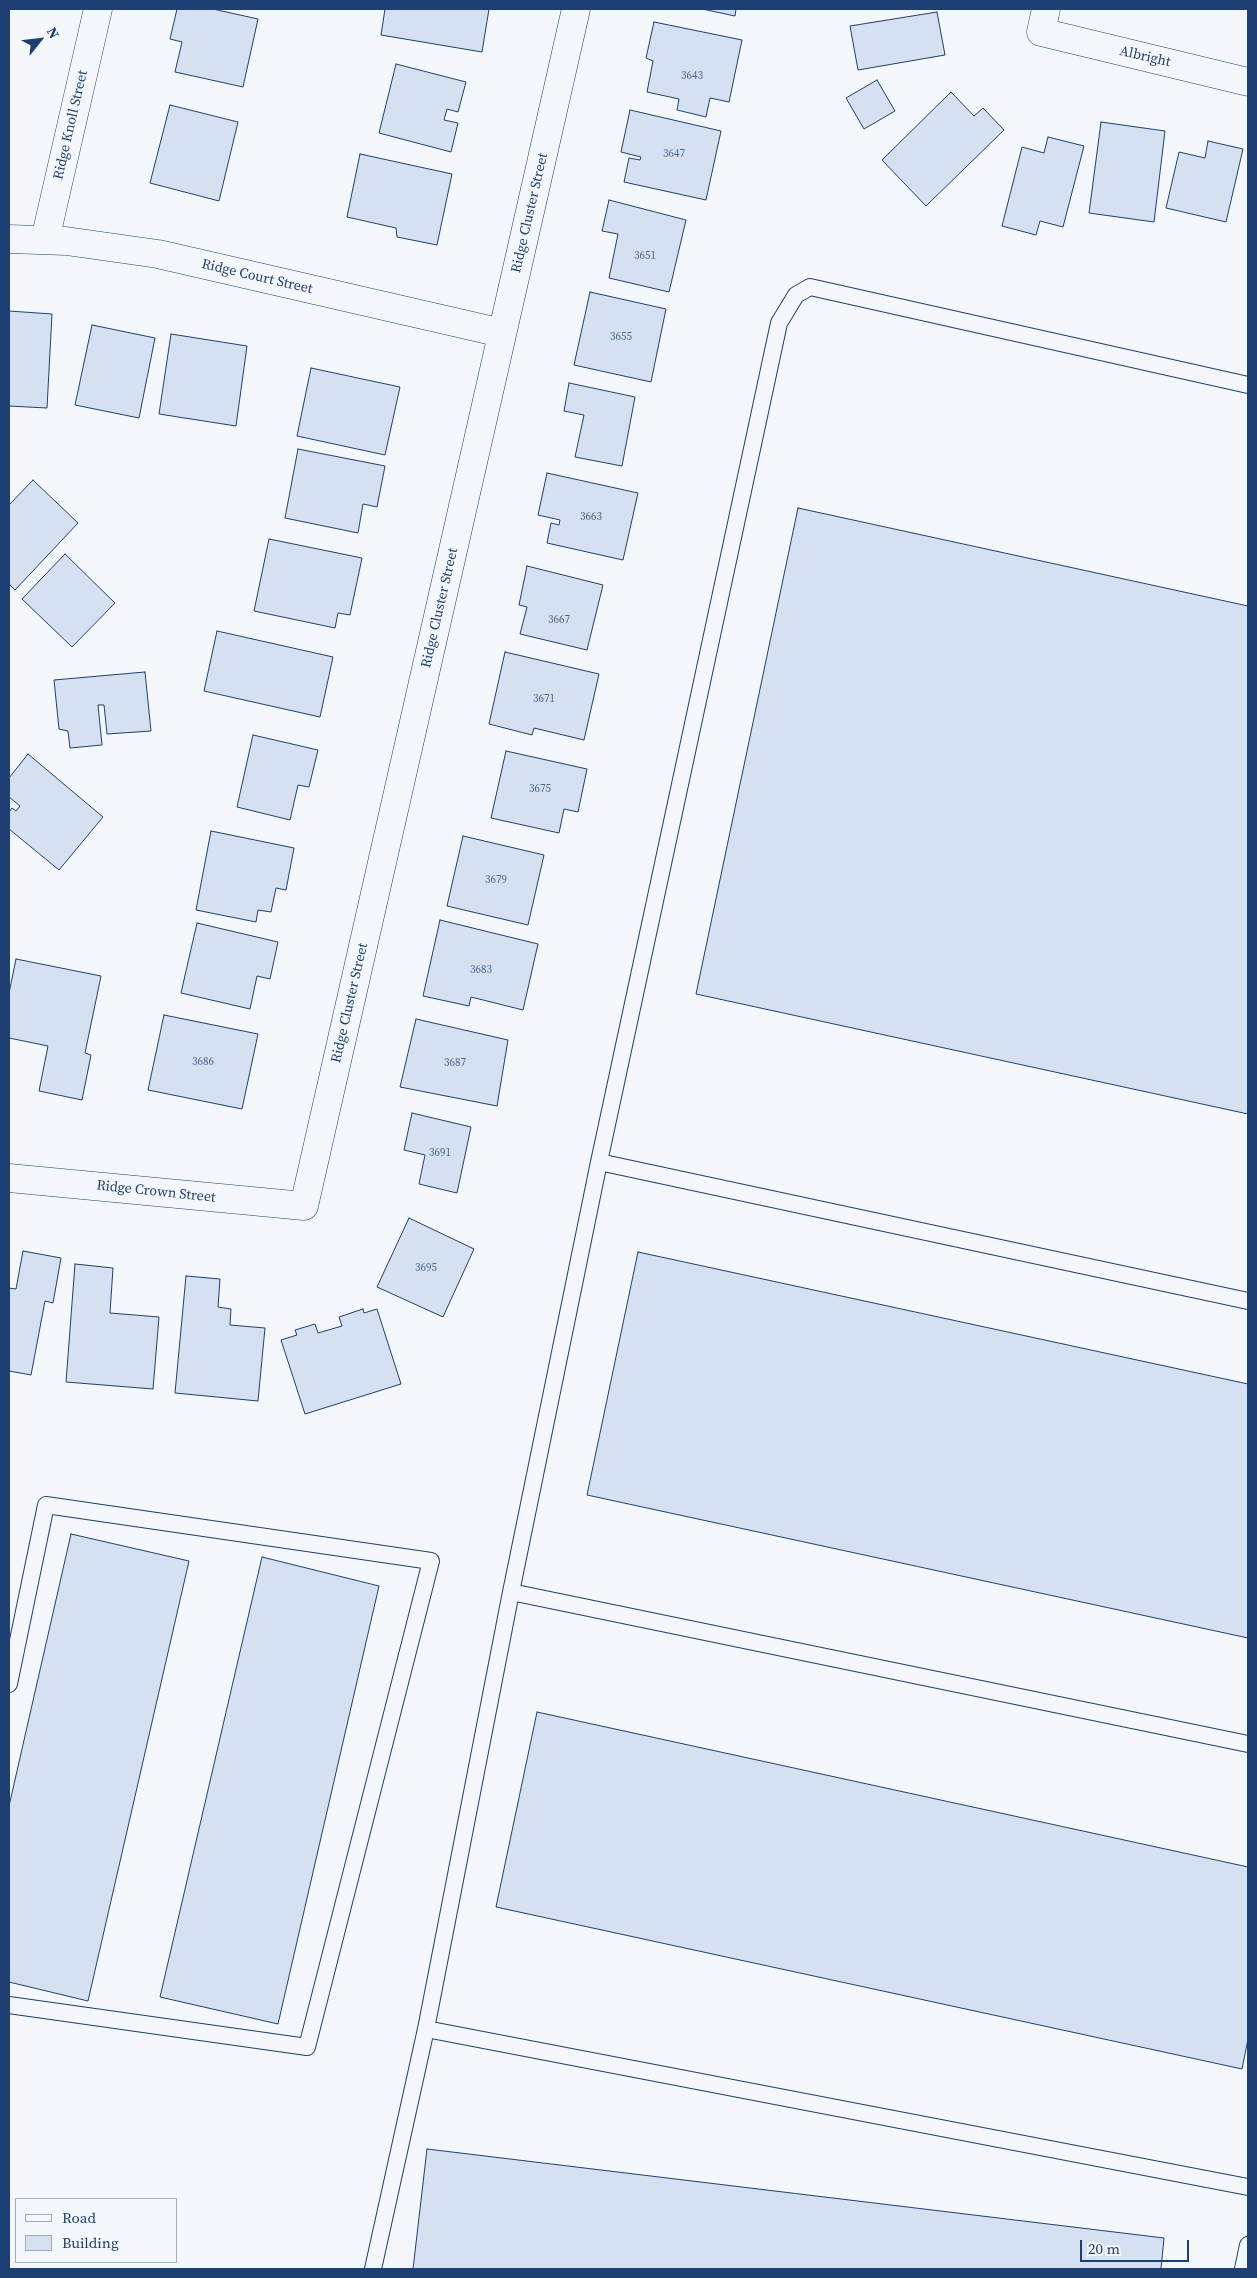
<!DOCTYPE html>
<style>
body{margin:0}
#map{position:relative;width:1257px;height:2278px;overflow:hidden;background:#f4f7fb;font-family:"Source Serif 4",serif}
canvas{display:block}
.frame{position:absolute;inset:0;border:10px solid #1d3f73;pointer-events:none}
.legend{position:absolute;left:15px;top:2198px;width:162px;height:65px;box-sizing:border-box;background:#f4f7fb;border:1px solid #9eadc5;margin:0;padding:6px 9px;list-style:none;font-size:15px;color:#1d3f73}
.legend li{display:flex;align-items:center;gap:10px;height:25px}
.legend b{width:25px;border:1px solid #9eadc5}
.north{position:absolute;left:15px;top:15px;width:50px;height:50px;-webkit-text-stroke:4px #f4f7fb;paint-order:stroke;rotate:61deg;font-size:14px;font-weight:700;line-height:20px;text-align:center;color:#1d3f73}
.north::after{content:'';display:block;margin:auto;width:18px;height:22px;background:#1d3f73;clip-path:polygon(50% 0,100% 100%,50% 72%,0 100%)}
.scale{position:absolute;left:1080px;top:2240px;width:109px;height:22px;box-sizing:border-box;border:2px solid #1d3f73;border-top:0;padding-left:6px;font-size:15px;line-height:18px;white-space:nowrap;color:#1d3f73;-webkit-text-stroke:4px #f4f7fb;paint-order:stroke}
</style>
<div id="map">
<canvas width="1257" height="2278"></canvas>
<div class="frame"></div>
<ul class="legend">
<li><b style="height:6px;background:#f4f7fb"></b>Road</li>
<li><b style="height:14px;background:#d5e0f0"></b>Building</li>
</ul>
<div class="north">N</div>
<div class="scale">20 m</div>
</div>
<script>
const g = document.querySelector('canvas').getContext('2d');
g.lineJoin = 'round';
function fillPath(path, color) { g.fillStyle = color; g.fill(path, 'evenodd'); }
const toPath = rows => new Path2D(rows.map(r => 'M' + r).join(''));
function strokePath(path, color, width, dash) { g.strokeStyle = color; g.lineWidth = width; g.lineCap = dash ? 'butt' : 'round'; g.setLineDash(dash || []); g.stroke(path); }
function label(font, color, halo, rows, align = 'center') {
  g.font = font + ' "Source Serif 4",serif'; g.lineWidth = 4; g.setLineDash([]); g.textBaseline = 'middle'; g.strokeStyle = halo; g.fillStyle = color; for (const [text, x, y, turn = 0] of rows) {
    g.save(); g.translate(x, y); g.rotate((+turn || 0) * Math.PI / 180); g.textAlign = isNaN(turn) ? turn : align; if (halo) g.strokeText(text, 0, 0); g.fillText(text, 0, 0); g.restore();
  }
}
const building = toPath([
 [177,9,213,9,258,19,243,87,175,72,182,42,170,39,177,9],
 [385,9,489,9,482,52,381,35,385,9],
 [702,9,736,9,735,16,702,9],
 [937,12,945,55,858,70,850,26,937,12],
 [654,22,742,40,729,102,710,98,706,117,677,110,679,99,647,92,653,61,646,58,654,22],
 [396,64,466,82,458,112,447,109,444,120,458,123,451,152,379,133,396,64],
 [877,80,895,111,864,129,846,98,877,80],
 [951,92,974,116,983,108,1004,130,926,206,882,160,951,92],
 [170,105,238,122,219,201,150,183,170,105],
 [630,110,721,131,706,200,624,182,629,158,640,160,641,157,621,152,630,110],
 [1101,122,1165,131,1154,222,1089,213,1101,122],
 [1048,137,1084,146,1063,227,1040,221,1036,235,1002,226,1022,147,1044,153,1048,137],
 [1208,141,1243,149,1226,222,1166,208,1179,152,1205,158,1208,141],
 [360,154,452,174,437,245,397,237,396,228,347,217,360,154],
 [609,200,686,220,669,292,609,278,618,234,602,231,609,200],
 [590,292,666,309,651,382,574,365,590,292],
 [9,311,52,314,47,408,9,406,9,311],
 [92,325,155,338,139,418,75,405,92,325],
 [171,334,247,346,236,426,159,414,171,334],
 [311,368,400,387,385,455,297,436,311,368],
 [569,383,635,397,622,466,575,457,584,415,564,411,569,383],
 [298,449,385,466,377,507,363,504,358,533,285,518,298,449],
 [547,473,638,493,623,560,547,543,551,523,559,525,560,520,538,515,547,473],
 [33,480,78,523,15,590,9,584,9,505,33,480],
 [798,508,1248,606,1248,1114,696,994,798,508],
 [269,539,362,558,350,615,338,613,335,628,254,611,269,539],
 [65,554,115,603,72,647,22,599,65,554],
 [527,566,603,585,587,650,520,634,527,607,519,605,527,566],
 [217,631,333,657,320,717,204,691,217,631],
 [505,652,599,674,584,740,534,728,532,735,489,724,505,652],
 [145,672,151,731,107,734,104,705,98,705,102,745,70,748,68,731,59,729,54,680,145,672],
 [253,735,318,750,309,787,298,785,290,820,237,807,253,735],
 [506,751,587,769,578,812,564,809,559,833,491,818,506,751],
 [28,754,103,817,59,870,9,829,9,812,12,808,16,811,20,806,9,797,9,778,28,754],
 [211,831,294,848,286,890,276,888,271,912,258,910,256,922,196,910,211,831],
 [463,836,544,855,528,925,447,906,463,836],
 [440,920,538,944,523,1010,471,997,469,1006,423,996,440,920],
 [197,923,278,942,270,979,257,976,250,1009,181,993,197,923],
 [16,959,101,976,85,1053,91,1055,82,1100,39,1091,48,1046,9,1038,9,993,16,959],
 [164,1015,258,1034,242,1109,148,1090,164,1015],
 [416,1019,508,1040,497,1106,400,1087,416,1019],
 [412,1113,471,1127,457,1193,419,1184,425,1155,404,1150,412,1113],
 [409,1218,474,1249,443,1317,377,1287,409,1218],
 [23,1251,61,1258,53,1303,45,1301,31,1375,9,1371,9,1288,16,1289,23,1251],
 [638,1252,1248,1384,1248,1638,587,1495,638,1252],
 [75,1264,113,1268,110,1313,159,1317,153,1389,66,1382,75,1264],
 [186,1276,220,1279,218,1307,231,1309,230,1325,265,1328,258,1401,175,1393,186,1276],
 [363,1309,364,1313,377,1309,401,1384,305,1414,281,1340,297,1335,295,1330,315,1324,318,1333,342,1326,339,1317,363,1309],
 [71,1534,189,1561,88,2001,9,1982,9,1806,71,1534],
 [262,1557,379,1586,278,2024,160,1997,262,1557],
 [537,1712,1248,1867,1248,2039,1242,2069,496,1907,537,1712],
 [427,2149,1164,2238,1161,2269,413,2269,427,2149]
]);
const service = toPath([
 [599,1162,1248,1301],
 [511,1592,1248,1744],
 [9,1684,46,1505,431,1561,307,2047,9,2005],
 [426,2029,1248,2187],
 [373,2269,426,2029,511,1592,599,1162,779,323,796,295,810,287,1248,385],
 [1243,2269,1248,2245]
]);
const minor = toPath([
 [1046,9,1041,32,1248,82],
 [9,239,66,241,158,254,502,333],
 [45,240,98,9],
 [9,1178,304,1206,576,9]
]);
const numberNames = [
 ["3643",692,76],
 ["3647",674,154],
 ["3651",645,256],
 ["3655",621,337],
 ["3663",591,517],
 ["3667",559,620],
 ["3671",544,699],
 ["3675",540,789],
 ["3679",496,880],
 ["3683",481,970],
 ["3686",203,1062],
 ["3687",455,1063],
 ["3691",440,1153],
 ["3695",426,1268]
];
const streetNames = [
 ["Albright",1145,57,13],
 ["Ridge Knoll Street",71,125,-77],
 ["Ridge Cluster Street",530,213,-77],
 ["Ridge Court Street",257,277,13],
 ["Ridge Cluster Street",440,608,-77],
 ["Ridge Cluster Street",350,1003,-77],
 ["Ridge Crown Street",156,1192,6]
];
fillPath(building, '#d5e0f0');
strokePath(building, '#1d3f73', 1);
strokePath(service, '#1d3f73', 18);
strokePath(minor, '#1d3f73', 29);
strokePath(service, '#f4f7fb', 16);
strokePath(minor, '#f4f7fb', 28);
label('11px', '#4b6792', null, numberNames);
label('14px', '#1d3f73', '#f4f7fb', streetNames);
</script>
